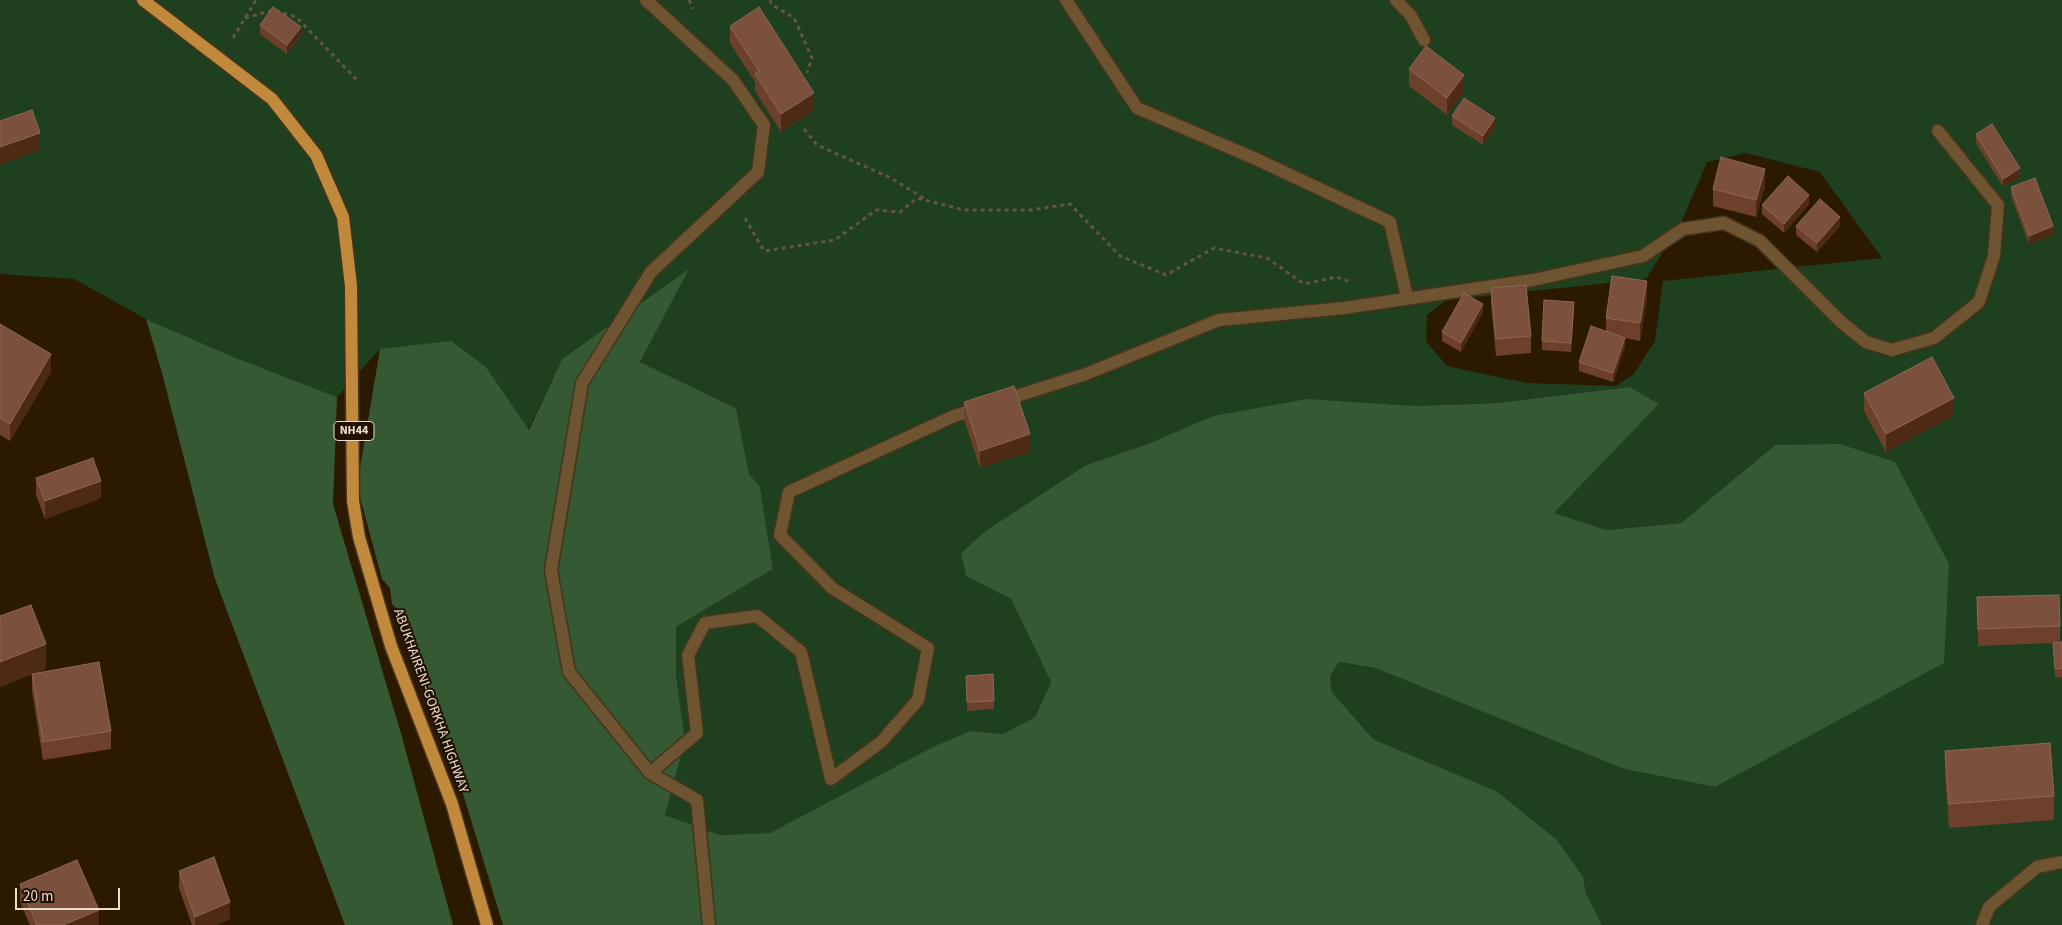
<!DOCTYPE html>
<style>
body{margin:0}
#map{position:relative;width:2062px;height:925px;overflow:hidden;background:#2b1a00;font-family:"Source Sans 3",sans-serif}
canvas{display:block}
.scale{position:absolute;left:15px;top:888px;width:105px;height:22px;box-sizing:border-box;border:2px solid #eadece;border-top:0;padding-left:6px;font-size:15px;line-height:18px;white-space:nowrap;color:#eadece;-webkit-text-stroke:4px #211000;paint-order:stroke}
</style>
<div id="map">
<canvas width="2062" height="925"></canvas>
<div class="scale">20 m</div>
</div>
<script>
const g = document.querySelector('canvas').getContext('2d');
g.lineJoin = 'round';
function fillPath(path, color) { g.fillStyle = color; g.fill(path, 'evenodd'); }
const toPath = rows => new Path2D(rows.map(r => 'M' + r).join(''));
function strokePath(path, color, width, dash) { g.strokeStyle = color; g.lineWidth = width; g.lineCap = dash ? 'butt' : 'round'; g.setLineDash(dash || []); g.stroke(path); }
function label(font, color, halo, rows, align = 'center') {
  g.font = font + ' "Source Sans 3",sans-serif'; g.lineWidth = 4; g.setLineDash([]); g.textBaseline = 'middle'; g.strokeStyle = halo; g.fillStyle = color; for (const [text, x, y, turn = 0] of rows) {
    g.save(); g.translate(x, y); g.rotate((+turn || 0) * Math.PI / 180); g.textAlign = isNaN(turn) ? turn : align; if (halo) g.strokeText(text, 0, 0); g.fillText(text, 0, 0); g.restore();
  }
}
const green = toPath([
 [0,0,2062,0,2062,925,1602,925,1586,893,1583,877,1496,791,1373,739,1332,692,1330,676,1339,662,1375,668,1624,769,1715,787,1863,705,1775,445,1681,523,1606,530,1553,513,1659,404,1630,387,1496,403,1414,406,1148,444,1086,465,984,532,961,553,1000,592,1011,599,1051,682,1035,717,1003,734,971,731,770,833,720,835,665,815,685,742,676,674,676,627,773,569,760,487,749,475,736,408,640,362,688,270,562,359,528,430,486,367,380,349,337,397,236,358,146,319,74,279,0,274],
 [1746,153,1820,172,1882,258,1663,281,1655,341,1633,375,1616,386,1526,383,1447,366,1426,341,1427,315,1446,300,1646,279,1681,223,1707,162]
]);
const forest = toPath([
 [689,269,640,362,736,408,749,474,760,487,773,569,676,627,676,674,685,742,665,815,720,835,770,833,933,747,971,731,1003,734,1035,717,1051,682,1011,599,966,576,961,553,984,532,1086,465,1148,444,1213,416,1307,399,1414,406,1496,403,1630,387,1659,404,1554,513,1606,530,1681,523,1775,445,1840,444,1895,462,1949,564,1944,663,1715,787,1624,769,1375,668,1339,662,1330,676,1332,692,1373,739,1496,791,1557,840,1583,877,1586,893,1602,925,503,925,442,725,412,648,403,614,392,604,390,588,382,579,357,486,380,349,451,341,486,367,529,430,562,359],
 [146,319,236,358,337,397,333,504,402,737,453,925,345,925,215,579,162,373]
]);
const path = toPath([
 [689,0,693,9],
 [770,0,771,4,794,18,812,58,807,73],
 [245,18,274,10,296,17,357,80],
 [233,38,256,0],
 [804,129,817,145,891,178,925,199],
 [745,218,764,251,835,240,876,210,900,212,917,198,964,210,1031,210,1070,204,1120,256,1166,275,1214,248,1267,258,1304,284,1336,277,1348,281]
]);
const minor = toPath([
 [646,0,733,80,764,125,758,172,651,272,582,383,551,570,569,672,650,773,697,733,688,655,705,623,757,616,801,652,831,779,881,742,918,700,928,648,832,588,780,535,789,492,954,416,980,408],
 [1066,0,1137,108,1256,159,1390,222,1407,297],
 [1396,0,1411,16,1424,40],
 [1001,401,1086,374,1219,320,1344,308,1533,280,1643,256,1683,229,1724,223,1760,241,1841,322,1866,342,1892,350,1934,338,1979,302,1994,256,1998,205,1938,131],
 [650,773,697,800,709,925],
 [1982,925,1989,907,2037,867,2062,862]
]);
const primary = toPath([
 [143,0,272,99,316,155,343,217,351,286,353,501,359,537,391,646,452,804,487,925]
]);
const wall = toPath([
 [260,25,301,36,287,54,260,34],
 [730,26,814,110,781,132,755,91,755,82,730,43],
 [1409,69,1464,92,1447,115,1409,86],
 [1452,116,1495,127,1483,145,1452,125],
 [1976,134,2020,177,2003,187,1976,143],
 [1765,186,1756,217,1713,206,1713,189],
 [2011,187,2053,235,2029,244,2011,196],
 [1809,204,1784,233,1762,214,1762,205],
 [1796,226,1840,226,1817,252,1796,235],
 [1491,288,1531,336,1531,353,1496,356,1491,305],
 [1647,298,1640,341,1625,338,1625,347,1613,382,1579,371,1579,362,1606,331,1606,318],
 [1574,311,1571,352,1542,350,1542,341],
 [1483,312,1461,352,1442,341,1442,332],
 [0,325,51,372,10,441,0,435],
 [1864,393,1954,415,1886,452,1864,411],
 [964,402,1030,452,980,468,964,420],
 [36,478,101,498,45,519,36,495],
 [1977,597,2060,626,2060,642,2062,642,2062,677,2055,678,2053,643,1978,646],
 [31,605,46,644,46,669,36,673,99,662,111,731,111,749,43,760,32,691,32,674,0,687,0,616],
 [966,676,994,701,994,709,967,711],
 [1945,751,2054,796,2054,820,1949,828,1945,776],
 [179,871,230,919,216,925,192,925,179,888],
 [20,884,99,925,30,925,20,902]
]);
const shadedWall = toPath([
 [301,27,301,36,287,54,287,45],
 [1464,75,1464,92,1447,115,1447,98],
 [814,93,814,110,781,132,781,114],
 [1495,118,1495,127,1483,145,1483,136],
 [40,133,40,150,0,165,0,147],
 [2020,168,2020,177,2003,187,2003,179],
 [1765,169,1765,186,1756,217,1756,200],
 [1809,195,1809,204,1784,233,1784,224],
 [1840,217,1840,226,1817,252,1817,243],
 [2053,226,2053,235,2029,244,2029,236],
 [1647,281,1647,298,1640,341,1640,323],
 [1574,302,1574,311,1571,352,1571,343],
 [1483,304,1483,312,1461,352,1461,343],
 [1625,338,1625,347,1613,382,1613,373],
 [51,354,51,372,10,441,10,424],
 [1954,398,1954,415,1886,452,1886,434],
 [1030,434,1030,452,980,468,980,451],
 [101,481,101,498,45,519,45,501],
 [46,644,46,669,0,687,0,662],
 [230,902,230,919,216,925,195,925,195,917],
 [99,910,99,925,63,925]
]);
const building = toPath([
 [273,7,301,27,287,45,260,25,273,7],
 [759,7,814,93,781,114,755,74,759,71,730,26,759,7],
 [1426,46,1464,75,1447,98,1409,69,1426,46],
 [1464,98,1495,118,1483,136,1452,116,1464,98],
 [32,110,40,133,0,147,0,121,32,110],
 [1992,124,2020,168,2003,179,1976,134,1992,124],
 [1721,157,1765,169,1756,200,1713,189,1721,157],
 [1788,176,1809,195,1784,224,1762,205,1788,176],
 [2035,178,2053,226,2029,236,2011,187,2035,178],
 [1820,199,1840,217,1817,243,1796,226,1820,199],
 [1612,276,1647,281,1640,323,1606,318,1612,276],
 [1526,285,1531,336,1496,339,1491,288,1526,285],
 [1464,293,1483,304,1461,343,1442,332,1464,293],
 [1544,300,1574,302,1571,343,1542,341,1544,300],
 [0,324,51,354,10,424,0,418,0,324],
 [1591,326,1625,338,1613,373,1579,362,1591,326],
 [1932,357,1954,398,1886,434,1864,393,1932,357],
 [1014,386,1030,434,980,451,964,402,1014,386],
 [93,458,101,481,45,501,36,478,93,458],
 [2059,595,2060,626,1978,629,1977,597,2059,595],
 [31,605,46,644,0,662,0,616,31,605],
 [2062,642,2062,668,2055,669,2053,643,2062,642],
 [99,662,111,731,43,742,32,674,99,662],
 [993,674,994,701,967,702,966,676,993,674],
 [2050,743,2054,796,1949,804,1945,751,2050,743],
 [214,857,230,902,195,917,179,871,214,857],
 [77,860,99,910,63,925,37,925,20,884,77,860]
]);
const shields = [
 [354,431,40]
];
const shieldNames = [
 ["NH44",354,431]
];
const streetNames = [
 ["ABUKHAIRENI-GORKHA HIGHWAY",430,701,70]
];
fillPath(green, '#1e401e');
fillPath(forest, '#345933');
strokePath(minor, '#46351d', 15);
strokePath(primary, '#46351d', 15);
strokePath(path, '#64553e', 3, [4, 4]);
strokePath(minor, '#6e5431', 12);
strokePath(primary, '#c1893b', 12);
fillPath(wall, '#6d402b');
fillPath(shadedWall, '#4d2a13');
fillPath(building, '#7b513d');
strokePath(building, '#8c6754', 1);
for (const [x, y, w] of shields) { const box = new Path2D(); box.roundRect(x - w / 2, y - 9.5, w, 19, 4); g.fillStyle = '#211000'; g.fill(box); strokePath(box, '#eadece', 1); }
label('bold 12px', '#eadece', null, shieldNames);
label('14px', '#eadece', '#211000', streetNames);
</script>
